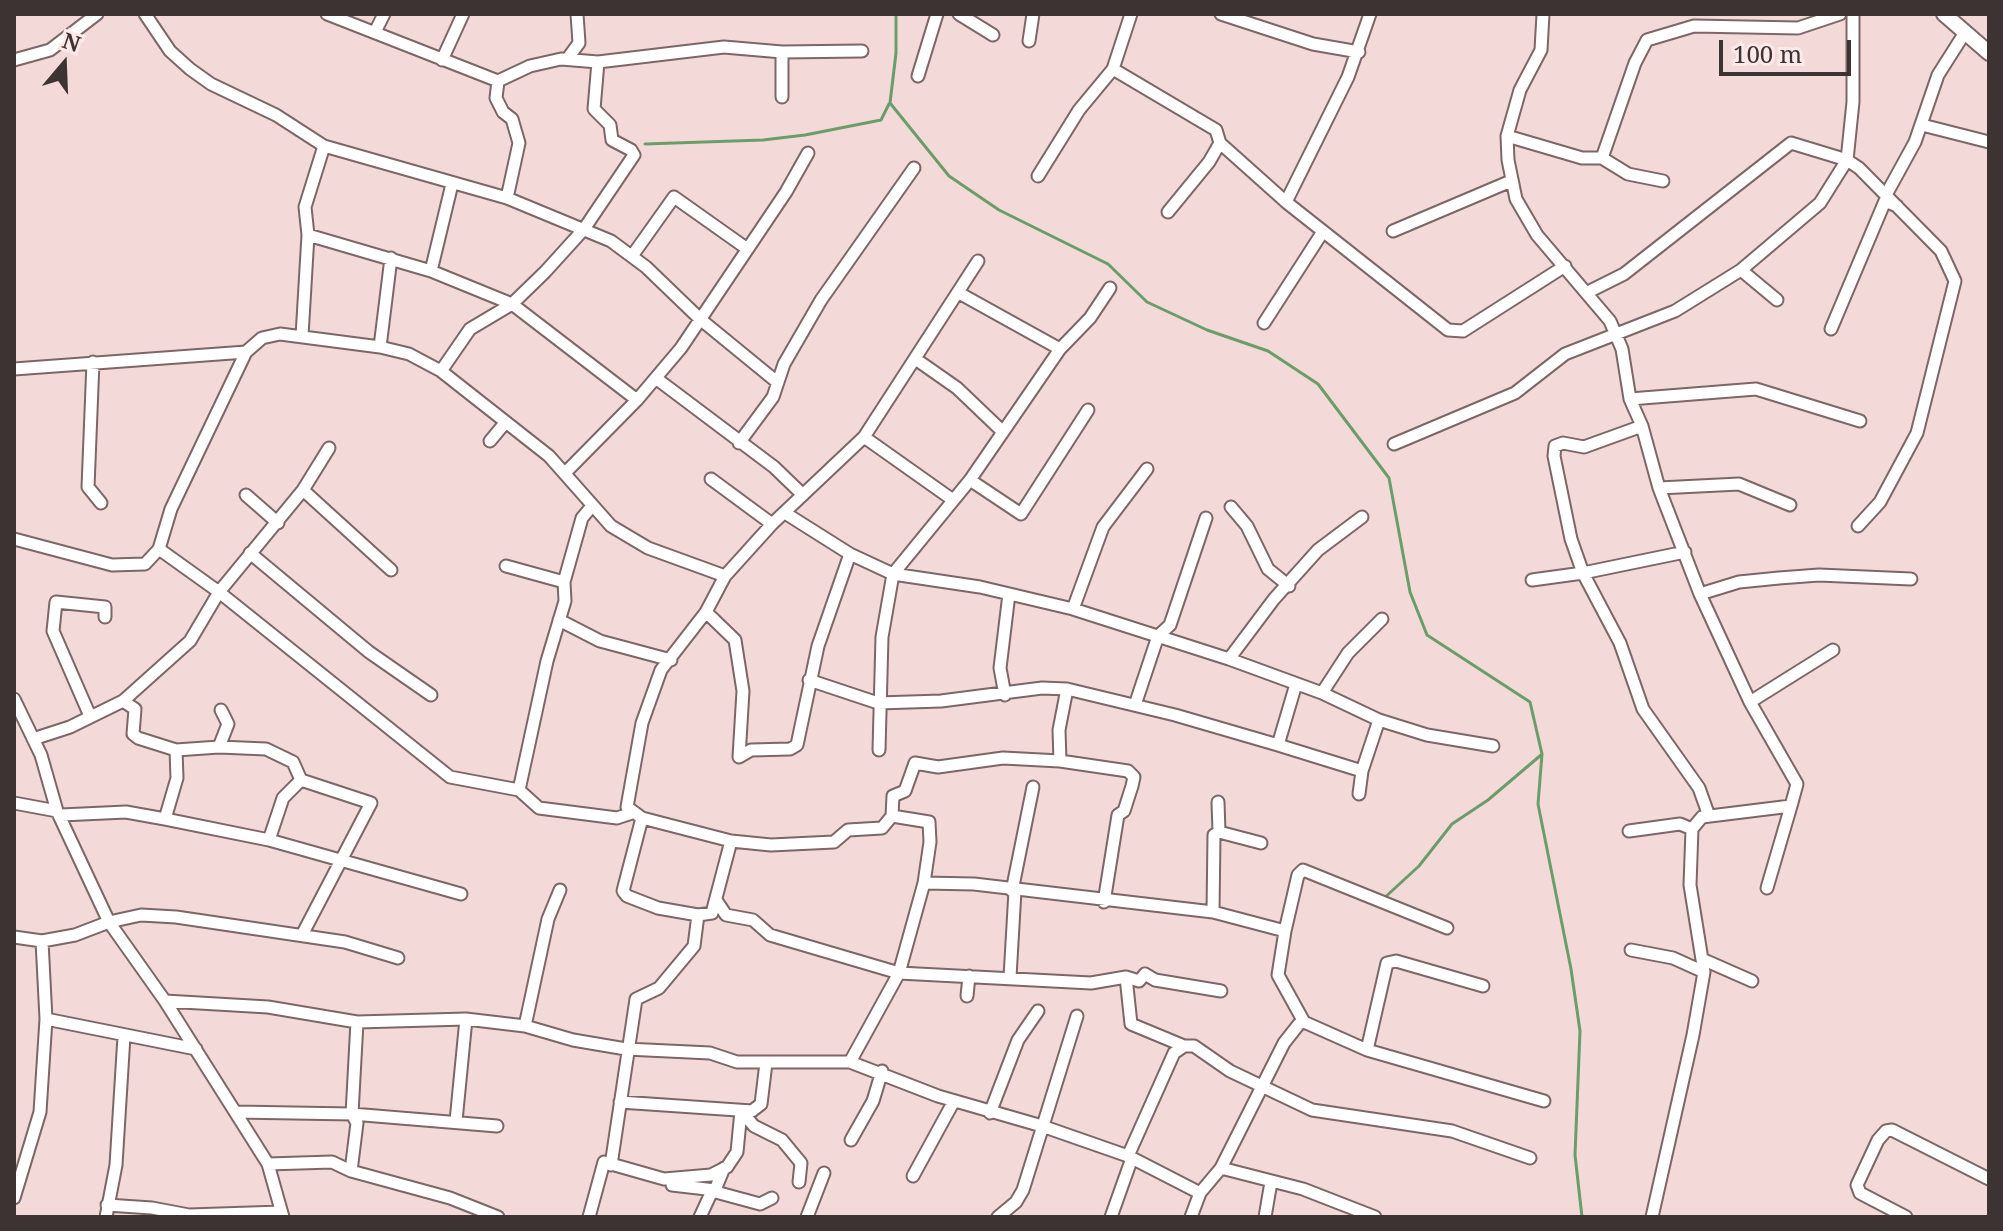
<!DOCTYPE html>
<style>
body{margin:0}
#map{position:relative;width:2003px;height:1231px;overflow:hidden;background:#f3dad9;font-family:"Noto Serif",serif}
canvas{display:block}
.frame{position:absolute;inset:0;border:16px solid #3d3333;pointer-events:none}
.north{position:absolute;left:24px;top:24px;width:80px;height:80px;-webkit-text-stroke:6px #fde9e8;paint-order:stroke;rotate:19deg;font-size:22px;font-weight:700;line-height:32px;text-align:center;color:#3d3333}
.north::after{content:'';display:block;margin:auto;width:28px;height:36px;background:#3d3333;clip-path:polygon(50% 0,100% 100%,50% 72%,0 100%)}
.scale{position:absolute;left:1719px;top:40px;width:132px;height:36px;box-sizing:border-box;border:4px solid #3d3333;border-top:0;padding-left:10px;font-size:24px;line-height:28px;white-space:nowrap;color:#3d3333;-webkit-text-stroke:6px #fde9e8;paint-order:stroke}
</style>
<div id="map">
<canvas width="2003" height="1231"></canvas>
<div class="frame"></div>
<div class="north">N</div>
<div class="scale">100 m</div>
</div>
<script>
const g = document.querySelector('canvas').getContext('2d');
g.lineJoin = 'round';
const toPath = rows => new Path2D(rows.map(r => 'M' + r).join(''));
function strokePath(path, color, width, dash) { g.strokeStyle = color; g.lineWidth = width; g.lineCap = dash ? 'butt' : 'round'; g.setLineDash(dash || []); g.stroke(path); }
const stream = toPath([
 [896,14,896,53,890,103,949,176,999,210,1108,264,1147,302,1207,330,1268,351,1318,384,1389,478,1410,592,1427,635,1530,702,1542,754,1538,804,1571,969,1580,1031,1575,1155,1582,1217],
 [645,144,763,140,805,135,881,120,889,104],
 [1382,900,1419,866,1452,824,1488,800,1541,755]
]);
const minor = toPath([
 [145,14,170,51,190,69,211,84,276,115,324,146,507,198,611,241,646,267,700,319,777,382],
 [327,14,498,81,530,66,561,59,598,62,724,47,782,52,862,51],
 [959,14,993,35],
 [1221,14,1313,44,1359,52],
 [1543,14,1541,50,1520,90,1507,136,1508,160,1516,199,1537,235,1610,321,1622,349,1630,399,1642,426,1659,488,1700,594,1750,702,1797,784,1791,806,1702,817,1692,829,1690,885,1704,972,1693,1035,1652,1217],
 [375,32,384,14],
 [1029,41,1033,14],
 [782,52,782,97],
 [568,58,579,43,577,14],
 [14,60,50,50,97,14],
 [442,60,463,14],
 [1113,69,1216,130,1220,143,1286,202,1448,330,1463,331,1565,266],
 [918,76,937,14],
 [498,81,496,98,503,112,512,119,519,143,507,198],
 [1922,125,1989,142],
 [1507,136,1582,158,1602,158,1635,63,1647,40,1694,26,1798,28,1840,14],
 [1602,158,1628,174,1663,181],
 [1038,176,1079,110,1113,69,1131,14],
 [1887,193,1915,142,1938,75,1964,34],
 [1286,202,1348,77,1370,14],
 [1168,212,1209,162,1220,143],
 [1393,231,1511,181],
 [308,235,431,271,512,304,637,400],
 [632,256,674,197,746,248],
 [978,261,864,437,772,524,725,576,706,612,661,670,642,723,627,807,642,818,731,841,771,845,834,842,848,830,882,828,892,816,893,796,905,791,915,763,938,767,1003,758,1060,761,1128,771,1134,777,1132,786,1124,811,1118,815,1104,902],
 [1741,270,1777,300],
 [431,271,452,184],
 [1588,292,1624,274,1791,143,1847,160,1859,168,1941,251,1955,281,1917,433,1880,502,1858,526],
 [959,293,1060,349],
 [1264,323,1322,233],
 [1831,329,1885,201,1897,206],
 [302,336,308,235,305,207,324,146],
 [380,347,391,258],
 [917,360,957,388,1002,431],
 [93,362,88,487,101,503],
 [14,369,246,352],
 [441,371,470,329,512,304,545,272,584,229,634,155,631,150,612,140,610,125,594,109,598,62],
 [657,379,774,467,803,495],
 [1630,399,1756,389,1860,421],
 [864,437,953,500],
 [490,441,505,423],
 [739,443,773,397,784,364,821,300,914,168],
 [1394,444,1515,393,1565,354,1675,311,1741,270,1820,203,1847,160,1853,102,1853,14],
 [566,472,637,400,681,348,786,192,808,153],
 [711,479,772,524],
 [970,480,1021,514,1088,410],
 [1659,488,1739,484,1790,505],
 [303,490,391,570],
 [246,495,278,523],
 [1231,507,1247,526,1268,569,1289,586],
 [785,513,850,554,893,574,980,587,1073,609,1229,659,1322,693,1379,720,1427,735,1493,746],
 [14,539,112,565,145,564,159,549,171,509,246,352,262,338,280,334,380,347,409,354,441,371,549,456,611,526,648,548,725,576],
 [159,549,219,592,450,777,519,790,547,661,565,601,564,582,582,518,592,506],
 [1685,552,1583,573,1620,643,1643,709,1699,788,1709,816],
 [250,553,369,652,431,695],
 [506,566,564,582],
 [1532,580,1583,573,1571,539,1554,456,1555,446,1563,443,1584,447,1642,426],
 [1700,594,1739,582,1779,578,1819,575,1911,579],
 [1073,609,1103,527,1147,469],
 [706,612,735,640,743,691,739,757],
 [559,620,600,641,671,660],
 [1229,659,1274,599,1318,550,1362,517],
 [809,680,878,703,941,701,1042,688,1067,689,1175,715,1278,745],
 [1296,684,1278,745,1362,771],
 [1322,693,1348,653,1382,619],
 [1005,695,1000,668,1009,594],
 [14,699,41,755,57,811,109,922,165,1001,268,1164,283,1217],
 [123,701,135,709,133,734,138,738,176,750,219,747,266,749,293,762,301,780,371,803,302,935],
 [1750,702,1833,650],
 [1135,705,1158,636,1170,625,1206,518],
 [90,716,53,631,56,602,105,607,105,617],
 [33,739,70,727,123,701,190,641,219,592,303,490,329,448],
 [219,747,228,724,221,710],
 [879,750,882,637,893,574,970,480,1060,349,1090,318,1110,288],
 [739,757,751,750,790,749,797,745,818,646,850,554],
 [1060,761,1059,730,1067,689],
 [519,790,539,808,617,818,632,813],
 [1359,794,1362,771,1379,720],
 [1218,802,1219,832],
 [14,803,57,811],
 [61,815,126,812,165,819,269,840,461,894],
 [642,818,623,891,627,896,658,908,698,915,712,913,731,841],
 [165,819,177,778,176,750],
 [1629,831,1680,824,1692,829],
 [269,840,283,798,301,780],
 [924,883,974,884,1213,912,1285,931,1298,875,1303,870,1447,928],
 [1767,888,1791,806],
 [1012,891,1033,787],
 [716,900,726,915,753,920,770,935,899,973,1091,983,1126,977,1139,981,1145,974,1155,980,1221,991],
 [1213,912,1214,835,1219,832,1261,843],
 [1285,931,1278,975,1304,1022,1367,1050,1544,1101],
 [14,937,42,941,75,935,109,922,141,915,176,917,345,942,398,958],
 [1631,950,1673,958,1704,972],
 [1702,959,1752,981],
 [1010,977,1015,891],
 [1126,977,1131,1024,1184,1046],
 [967,996,969,976],
 [165,1001,268,1007,357,1022,466,1019,525,1026,573,1040,626,1049,710,1053,737,1062,850,1062,938,1096,1042,1126,1128,1156,1200,1193],
 [46,1019,196,1049],
 [525,1026,548,919,560,890],
 [1367,1050,1387,963,1396,961,1483,986],
 [850,1062,899,973,924,883,930,842,929,822,892,816],
 [620,1102,752,1111,761,1104,766,1063],
 [741,1111,754,1126,782,1140,801,1163,799,1182],
 [236,1112,352,1114,497,1126],
 [990,1113,1018,1040,1038,1011],
 [456,1121,466,1019],
 [851,1140,873,1101,882,1071],
 [1128,1156,1174,1053,1184,1046,1194,1046,1230,1071,1312,1110,1452,1131,1530,1158],
 [268,1164,332,1162,351,1171,450,1198,498,1217],
 [611,1165,636,999,659,988,694,946,698,915],
 [1221,1168,1303,1189,1375,1217],
 [351,1171,357,1123,352,1114,357,1022],
 [913,1176,954,1101],
 [672,1185,715,1190,724,1168],
 [14,1198,40,1112,46,1019,42,941],
 [107,1205,152,1208,189,1215,281,1212],
 [106,1217,116,1165,124,1036],
 [589,1217,604,1162,664,1179,711,1175,727,1167,737,1152,741,1111],
 [700,1217,712,1191,760,1204,772,1198],
 [807,1217,824,1173],
 [998,1217,1016,1202,1023,1190,1077,1016],
 [1111,1217,1132,1158],
 [1191,1217,1200,1193,1221,1168,1284,1043,1299,1024,1304,1022],
 [1265,1217,1271,1182],
 [1906,1217,1860,1193,1857,1185,1878,1140,1886,1131,1892,1130,1989,1179]
]);
const tertiary = toPath([
 [1944,14,1989,53]
]);
strokePath(stream, '#6b9d6b', 3);
strokePath(minor, '#7c6666', 15);
strokePath(tertiary, '#7c6666', 18);
strokePath(minor, '#fff', 11);
strokePath(tertiary, '#fff', 14);
</script>
